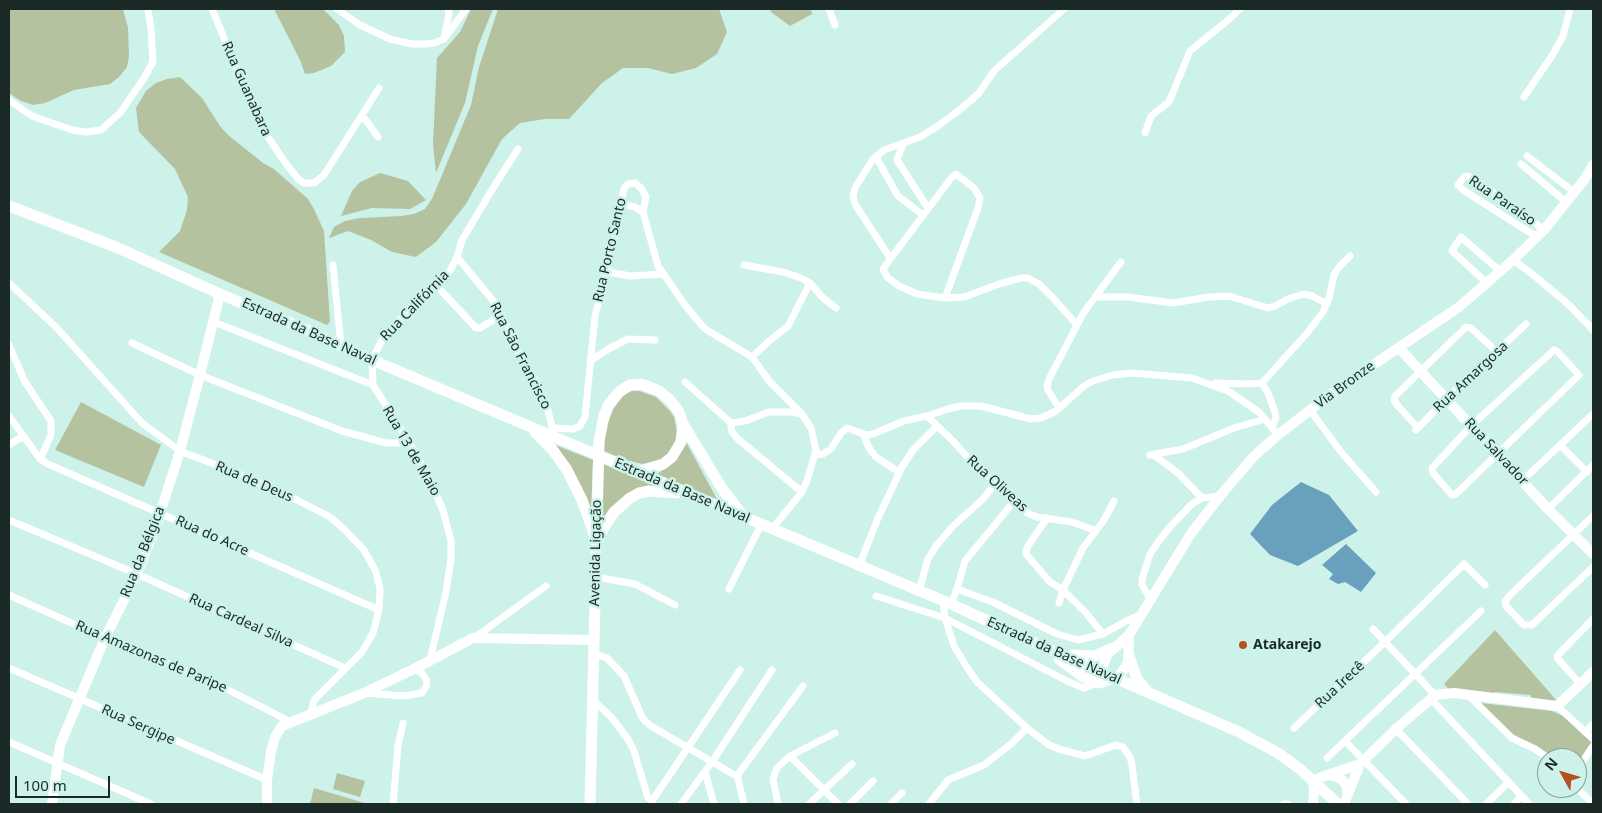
<!DOCTYPE html>
<meta charset="utf-8">
<style>
body{margin:0}
#map{position:relative;width:1602px;height:813px;overflow:hidden;background:#ccf2e9;font-family:"Noto Sans",sans-serif}
canvas{display:block}
.frame{position:absolute;inset:0;border:10px solid #1b2a27;pointer-events:none}
.north{position:absolute;left:1537px;top:748px;width:50px;height:50px;box-sizing:border-box;background:#ccf2e9;border:1px solid #85a29b;border-radius:50%;rotate:309deg;font-size:14px;font-weight:700;line-height:20px;text-align:center;color:#1b2a27}
.north::after{content:'';display:block;margin:auto;width:18px;height:22px;background:#b5511f;clip-path:polygon(50% 0,100% 100%,50% 72%,0 100%)}
.scale{position:absolute;left:15px;top:776px;width:95px;height:22px;box-sizing:border-box;border:2px solid #1b2a27;border-top:0;padding-left:6px;font-size:15px;line-height:18px;white-space:nowrap;color:#1b2a27;-webkit-text-stroke:4px #ccf2e9;paint-order:stroke}
</style>
<div id="map">
<canvas width="1602" height="813"></canvas>
<div class="frame"></div>
<div class="north">N</div>
<div class="scale">100 m</div>
</div>
<script>
const g = document.querySelector('canvas').getContext('2d');
g.lineJoin = 'round';
function fillPath(path, color) { g.fillStyle = color; g.fill(path, 'evenodd'); }
const toPath = rows => new Path2D(rows.map(r => 'M' + r).join(''));
function strokePath(path, color, width, dash) { g.strokeStyle = color; g.lineWidth = width; g.lineCap = dash ? 'butt' : 'round'; g.setLineDash(dash || []); g.stroke(path); }
function label(font, color, halo, rows, align = 'center') {
  g.font = font + ' "Noto Sans",sans-serif'; g.lineWidth = 5; g.setLineDash([]); g.textBaseline = 'middle'; g.strokeStyle = halo; g.fillStyle = color; for (const [text, x, y, turn = 0] of rows) {
    g.save(); g.translate(x, y); g.rotate((+turn || 0) * Math.PI / 180); g.textAlign = isNaN(turn) ? turn : align; if (halo) g.strokeText(text, 0, 0); g.fillText(text, 0, 0); g.restore();
  }
}
const green = toPath([
 [9,9,123,9,128,28,129,56,127,67,119,77,110,84,74,90,45,103,33,105,21,101,9,93],
 [274,9,323,9,339,25,344,36,345,52,331,66,314,73,305,74,300,60],
 [471,9,493,9,478,46,465,103,436,173,433,144,437,58,460,32],
 [498,9,719,9,727,32,717,54,696,68,672,74,648,68,623,68,602,83,569,119,545,119,520,123,502,139,466,204,436,242,416,257,392,252,371,240,348,231,329,238,334,227,345,221,360,218,401,216,414,214,425,209,432,199,471,105,479,67],
 [770,9,811,9,812,14,790,26,771,12],
 [180,77,202,98,220,126,228,135,263,163,274,169,308,199,314,209,324,231,330,322,327,325,159,252,180,231,187,210,188,197,175,169,139,132,136,108,146,91,156,83,167,79],
 [380,173,408,181,426,200,410,209,372,208,341,216,352,191,360,182],
 [632,391,639,391,656,397,670,411,674,417,677,432,676,439,669,454,661,460,642,464,623,459,604,451,605,430,614,408,625,393],
 [81,402,161,445,144,487,55,450],
 [686,442,718,501,657,474,673,463],
 [555,445,593,460,591,514],
 [603,464,661,488,654,488,603,521],
 [1495,630,1557,701,1533,700,1530,695,1495,692,1491,695,1449,689,1444,684],
 [1480,703,1552,711,1565,717,1592,743,1577,765,1577,758,1551,758,1511,735],
 [337,773,365,781,360,797,333,789],
 [314,788,368,804,310,804]
]);
const water = toPath([
 [1301,482,1329,495,1358,531,1298,566,1270,555,1250,534,1272,505],
 [1346,544,1376,573,1361,592,1345,582,1338,584,1329,579,1333,574,1322,565]
]);
const street = toPath([
 [212,9,260,125,284,161,299,180,304,183,314,183,324,175,379,88],
 [337,9,360,25,390,39,411,44,425,44,434,43,444,39,466,9],
 [829,9,835,25],
 [444,38,449,14,448,9],
 [1524,97,1553,54,1563,36,1570,9],
 [9,100,32,116,72,130,86,132,101,130,120,113,144,78,153,62,151,29,148,9],
 [362,115,378,137],
 [1145,133,1151,116,1169,102,1190,51,1227,21,1240,9],
 [903,144,897,160,928,208],
 [1527,156,1574,192],
 [876,157,898,196,923,215],
 [1521,164,1566,202],
 [622,204,635,207,643,212],
 [1537,237,1463,190,1458,185,1464,177,1468,176,1502,198,1544,230],
 [457,257,499,308,515,347,536,381,546,402,553,431],
 [890,258,855,204,853,197,855,188,873,159,884,150,920,137,938,126,962,108,978,94,995,70,1064,9],
 [1513,260,1536,277,1569,305,1593,330],
 [333,265,341,346],
 [744,265,783,272,801,278,810,283,822,297,836,308],
 [607,272,631,276,663,274],
 [9,283,56,327,142,423,180,451,235,472,299,501,330,517,344,529,364,550,376,572,380,589,379,610,373,633,362,652,314,700,311,713],
 [1487,283,1452,251,1461,237,1500,271],
 [436,285,476,328,480,328,501,315],
 [1095,297,1128,297,1173,303,1209,297,1229,296,1268,308,1275,306,1290,298,1304,294,1312,296,1327,304],
 [945,298,978,208,980,198,974,188,956,174,952,177,888,262,883,269,887,277,899,286,917,294,945,298,964,297,999,284,1021,278,1028,278,1039,284,1052,297,1077,325],
 [214,322,373,385],
 [132,343,200,375,342,431,386,443,399,443,408,440],
 [9,345,25,382,51,421,51,435,40,459],
 [1554,350,1557,351,1579,375,1456,494,1452,495,1433,473,1432,468,1472,425,1554,350],
 [752,357,768,342,788,326,810,283],
 [590,361,610,348,628,339,655,340],
 [685,382,731,423],
 [1215,383,1250,384,1262,383],
 [1262,383,1308,332,1323,312,1329,298,1334,275,1339,267,1350,256],
 [1262,383,1268,393,1275,412,1276,418,1272,427],
 [1059,408,1048,390,1047,386,1049,379,1084,312,1121,262],
 [1310,410,1341,452,1376,492],
 [9,416,40,459,48,464,379,610],
 [927,416,953,441,977,468,1009,492,1027,513,1037,517,1072,522,1096,531],
 [553,428,574,429,580,426,585,417,595,316,615,236,624,188,628,184,635,183,641,188,646,197,643,212,658,266,685,305,705,329,752,357,770,382,802,414,811,428,816,450,807,481,802,492,771,530],
 [1418,428,1398,406,1394,400,1395,396,1462,331,1466,327,1471,328,1497,352],
 [1416,430,1446,399,1526,324],
 [863,434,869,448,876,457,899,472],
 [9,445,23,436],
 [1560,445,1587,472],
 [815,455,823,454,831,449,841,433,847,428,867,435,873,434,904,421,927,416,948,409,961,406,981,406,1031,419,1041,418,1056,411,1084,386,1093,381,1113,375,1132,373,1192,378,1228,391,1259,412,1278,435],
 [1150,455,1183,449,1234,428,1265,419],
 [1154,455,1179,474,1202,498],
 [1523,480,1593,414],
 [802,492,738,439,732,432,731,427,731,423,745,421,769,412,791,412,802,414],
 [1548,509,1593,465],
 [1593,516,1509,596,1505,602,1506,606,1524,625,1532,625,1593,567],
 [1047,518,1028,546,1026,551,1026,554,1050,582,1063,590,1086,613,1103,634],
 [9,520,137,574,345,668],
 [859,566,878,518,902,467,913,450,937,426],
 [596,577,635,584,675,605],
 [729,589,761,525],
 [957,589,995,603,1057,634,1078,640,1103,634,1126,621,1142,614],
 [919,591,928,559,936,546,952,527,983,499,996,483],
 [9,595,105,638,205,678,291,722],
 [876,596,945,618,1069,682,1084,688,1090,686,1095,682],
 [1151,600,1142,585,1142,579,1150,554,1159,541,1169,528,1192,504,1202,498,1220,496],
 [943,601,945,618,954,646,968,669,977,682,1027,728,1049,745,1059,749,1085,756,1116,745,1123,747,1130,757,1132,765,1137,804],
 [1059,603,1063,590,1083,548,1104,520,1114,501],
 [951,604,957,589,965,561,1016,499],
 [1373,629,1435,695],
 [474,638,546,586],
 [593,653,607,658,624,676,642,717,645,721,651,726,738,777],
 [430,660,446,592,451,559,451,541,443,510,429,478,408,440,373,385,372,360,384,336,416,302,450,271,457,257,462,240,493,188,518,149],
 [9,668,267,780],
 [1580,684,1558,659,1557,656,1593,619],
 [365,693,404,696,422,693,427,685,426,679,422,673,414,669],
 [1468,695,1512,738,1535,749,1548,758],
 [1430,698,1529,804],
 [593,700,611,717,628,739,634,751,648,798,652,801,740,670],
 [1557,706,1593,739],
 [1294,728,1385,642,1464,564,1485,585],
 [1396,729,1468,804],
 [1585,732,1593,724],
 [1345,741,1406,804],
 [9,742,151,804],
 [790,756,838,804],
 [1327,758,1481,611],
 [1577,770,1593,746],
 [705,772,714,804],
 [1577,788,1593,804],
 [393,804,398,746,403,723],
 [681,804,712,762,772,670],
 [744,804,738,779,739,773,803,686],
 [778,804,773,779,777,768,790,756,835,733],
 [809,804,852,764],
 [850,804,873,781],
 [891,804,902,793],
 [929,804,948,780,984,765,1011,744,1027,728],
 [1284,804,1288,804],
 [1486,804,1508,783],
 [1514,804,1521,796]
]);
const secondary = toPath([
 [1399,348,1548,509,1593,554],
 [1102,673,1103,665,1108,654,1129,635,1190,535,1220,496,1254,456,1278,435,1336,390,1459,307,1513,260,1544,230,1584,180,1593,165],
 [1114,678,1120,675,1128,663,1129,635],
 [1328,775,1335,776,1342,780,1346,784,1348,795],
 [52,804,60,745,105,638,137,574,157,523,180,451,200,375,220,294],
 [267,804,267,780,271,752,275,737,282,726,364,693,414,669,473,638,594,640],
 [1313,804,1314,790,1313,781,1319,778,1360,764],
 [1344,804,1360,764,1396,729,1435,695,1454,693,1557,706,1593,672]
]);
const primary = toPath([
 [9,206,116,247,220,294,302,328,372,360,951,604,1044,647,1239,732,1278,753,1300,769,1338,804],
 [535,432,552,449,567,470,582,500,594,534],
 [638,472,663,464,672,457,681,442,683,424],
 [599,539,603,529,614,512,630,498,639,493,649,491,677,493],
 [1072,655,1094,656,1113,648],
 [1129,656,1137,679,1147,691],
 [1059,659,1082,676,1091,681,1099,683,1114,678],
 [590,804,599,441,604,416,608,406,619,392,630,385,641,384,659,391,670,400,679,412,683,424,723,490,744,517]
]);
const markers = [
 [1243,645,5,"#b5511f"]
];
const streetNames = [
 ["Rua Guanabara",246,89,66],
 ["Rua Paraíso",1502,201,34],
 ["Rua Porto Santo",610,250,-77],
 ["Rua Califórnia",415,306,-46],
 ["Estrada da Base Naval",309,332,24],
 ["Rua São Francisco",520,356,63],
 ["Rua Amargosa",1471,377,-43],
 ["Via Bronze",1345,385,-36],
 ["Rua 13 de Maio",411,451,60],
 ["Rua Salvador",1496,452,47],
 ["Rua de Deus",254,482,23],
 ["Rua Oliveas",997,484,42],
 ["Estrada da Base Naval",682,491,23],
 ["Rua do Acre",212,536,24],
 ["Rua da Bélgica",143,552,-68],
 ["Avenida Ligação",596,553,-89],
 ["Rua Cardeal Silva",241,621,24],
 ["Estrada da Base Naval",1054,651,24],
 ["Rua Amazonas de Paripe",151,657,23],
 ["Rua Irecê",1340,685,-43],
 ["Rua Sergipe",138,725,24]
];
const poiNames = [
 ["Atakarejo",1253,645]
];
fillPath(green, '#b5c2a0');
fillPath(water, '#68a0be');
strokePath(street, '#fff', 7);
strokePath(secondary, '#fff', 10);
strokePath(primary, '#fff', 11);
for (const [x, y, r, color] of markers) { const dot = new Path2D(); dot.arc(x, y, r, 0, 2 * Math.PI); g.fillStyle = color; g.fill(dot); strokePath(dot, '#ccf2e9', 2); }
label('14px', '#1b2a27', '#ccf2e9', streetNames);
label('bold 14px', '#1b2a27', '#ccf2e9', poiNames, 'left');
</script>
